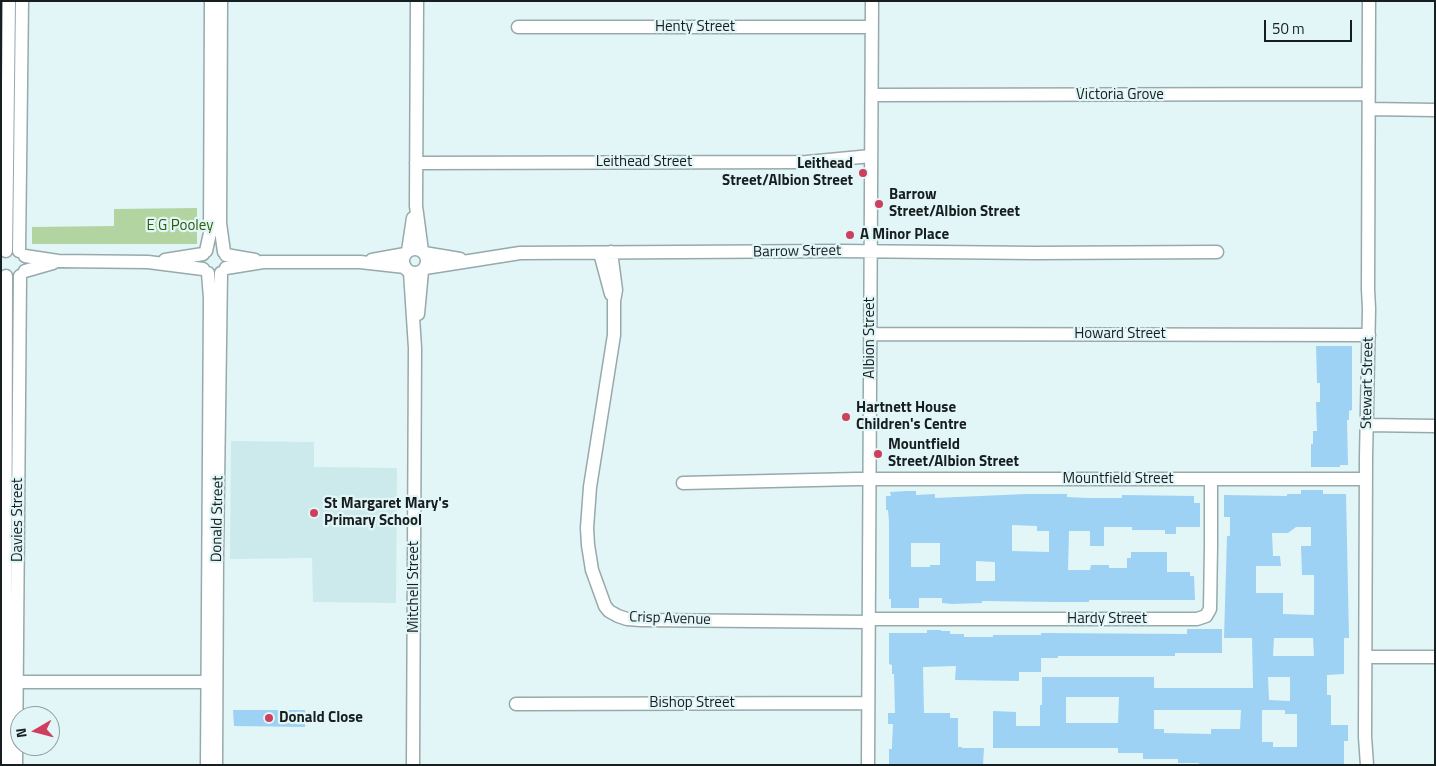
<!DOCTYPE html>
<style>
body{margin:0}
#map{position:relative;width:1436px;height:766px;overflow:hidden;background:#e2f6f8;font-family:"Titillium Web",sans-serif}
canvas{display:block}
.frame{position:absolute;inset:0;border:2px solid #171e1f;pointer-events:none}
.north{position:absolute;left:10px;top:706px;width:50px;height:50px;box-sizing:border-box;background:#e2f6f8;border:1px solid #91a0a1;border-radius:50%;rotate:262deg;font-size:14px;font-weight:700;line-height:20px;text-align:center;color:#171e1f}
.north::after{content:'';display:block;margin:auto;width:18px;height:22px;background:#ce3e5d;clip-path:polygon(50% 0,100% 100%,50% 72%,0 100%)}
.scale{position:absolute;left:1264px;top:20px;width:88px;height:22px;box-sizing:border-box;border:2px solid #171e1f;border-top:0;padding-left:6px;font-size:15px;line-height:18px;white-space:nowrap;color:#171e1f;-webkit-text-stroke:4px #e2f6f8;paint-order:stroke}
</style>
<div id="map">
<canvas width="1436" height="766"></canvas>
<div class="frame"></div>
<div class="north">N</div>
<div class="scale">50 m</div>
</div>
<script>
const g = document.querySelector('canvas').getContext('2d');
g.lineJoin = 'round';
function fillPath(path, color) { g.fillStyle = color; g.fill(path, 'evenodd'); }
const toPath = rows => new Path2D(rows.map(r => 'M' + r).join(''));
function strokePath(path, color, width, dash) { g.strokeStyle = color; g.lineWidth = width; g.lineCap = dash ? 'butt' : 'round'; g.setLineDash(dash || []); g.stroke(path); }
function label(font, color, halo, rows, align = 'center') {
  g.font = font + ' "Titillium Web",sans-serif'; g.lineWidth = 4.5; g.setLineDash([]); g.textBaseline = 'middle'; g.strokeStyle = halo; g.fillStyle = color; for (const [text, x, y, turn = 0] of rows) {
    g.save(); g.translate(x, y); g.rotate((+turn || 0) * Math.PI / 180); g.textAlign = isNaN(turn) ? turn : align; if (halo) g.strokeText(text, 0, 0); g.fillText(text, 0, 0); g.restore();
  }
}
const built = toPath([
 [231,441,314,442,314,467,397,468,396,603,313,602,312,558,230,559]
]);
const green = toPath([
 [197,208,197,244,32,244,32,227,114,226,114,209]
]);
const building = toPath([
 [1316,346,1352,346,1352,410,1349,411,1349,420,1347,420,1348,465,1340,465,1340,467,1311,467,1311,444,1313,444,1313,431,1317,431,1316,402,1320,402,1320,383,1317,383],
 [1301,490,1323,490,1323,494,1346,494,1349,638,1344,638,1344,674,1327,675,1327,695,1331,695,1331,725,1348,725,1348,741,1344,741,1344,765,1199,765,1199,763,1178,763,1178,759,1143,759,1143,753,1118,753,1118,748,993,748,993,711,1016,712,1016,726,1040,726,1040,705,1042,705,1042,677,1154,677,1154,688,1253,688,1252,638,1224,638,1227,536,1230,536,1230,517,1224,517,1224,495,1287,496,1287,494,1301,494],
 [1296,527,1311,527,1311,546,1301,546,1302,575,1314,575,1314,615,1283,614,1283,593,1256,593,1256,566,1281,566,1280,556,1273,556,1272,533,1288,533],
 [1274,638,1313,638,1314,656,1273,656],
 [1268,677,1290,677,1290,701,1269,700],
 [1066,697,1119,697,1118,723,1066,723],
 [1154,710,1241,710,1240,729,1211,729,1211,734,1164,733,1164,729,1154,729],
 [1262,710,1285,710,1285,714,1297,714,1297,747,1273,747,1273,742,1262,742],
 [907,491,916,491,916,495,935,494,935,498,1026,494,1067,494,1067,497,1088,498,1122,498,1122,495,1194,496,1194,503,1200,503,1200,527,1176,527,1176,534,1165,534,1165,530,1132,530,1132,527,1104,527,1104,546,1090,546,1090,531,1069,531,1068,570,1090,570,1091,565,1109,565,1109,568,1127,568,1127,558,1131,558,1131,552,1167,552,1167,572,1190,572,1190,576,1194,576,1195,600,1089,600,1089,602,1058,602,982,601,982,603,952,604,942,603,942,598,919,598,919,608,891,608,891,599,889,599,889,522,888,510,886,510,886,496,891,496,890,492],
 [1012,525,1037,526,1037,531,1049,531,1049,552,1012,551],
 [911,543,940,543,940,565,930,565,930,567,911,567],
 [976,561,995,562,995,581,976,581],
 [1187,629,1222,629,1222,653,1175,653,1175,656,1058,656,1058,658,1041,658,1041,672,1019,672,1019,681,955,680,956,666,923,667,924,713,950,713,950,718,958,718,958,747,962,747,962,748,984,748,983,765,889,765,889,749,892,749,892,745,893,724,888,724,888,713,895,713,894,674,892,674,892,665,889,664,889,633,927,633,927,630,941,630,941,631,950,631,950,634,964,634,964,637,993,637,993,635,1041,635,1041,633,1187,634],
 [233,710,305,710,305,727,234,726]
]);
const minor = toPath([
 [221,1,220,223,224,252],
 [417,1,416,206,422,251],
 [518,27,872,27],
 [872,95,1368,94],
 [1369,109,1435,110],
 [416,163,807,162,871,156],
 '403 261a12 12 0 1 1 24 0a12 12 0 1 1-24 0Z',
 [6,251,9,1],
 [19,251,22,1],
 [206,251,210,233,211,1],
 [408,251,413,218],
 [611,252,616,290,614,301,614,335,590,487,587,528,588,545,592,570,605,606,609,611,618,616,627,619,641,620,869,622],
 [424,253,460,259],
 [600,253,611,294],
 [226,255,255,260],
 [25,256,58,261,148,262,203,269],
 [165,260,203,254],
 [372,260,405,254],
 [226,268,263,262,360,262,405,267],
 [425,268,520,253,840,251,1035,253,1217,252],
 [25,271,53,263],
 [410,272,415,348,413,765],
 [418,314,422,271],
 [871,334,1369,335],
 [1367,425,1435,426],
 [683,483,857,479,1366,479],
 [869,619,1197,619,1206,616,1210,609,1211,546,1211,479],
 [1366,657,1435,657],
 [12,682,214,682],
 [516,704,868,703],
 [5,765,6,276],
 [16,765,20,276],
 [207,765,210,298,208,273],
 [216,765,217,554,221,273],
 [868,765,872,1],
 [1367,765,1365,737,1366,458,1369,309,1368,289,1369,1]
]);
const markers = [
 [863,173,5,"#ce3e5d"],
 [879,204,5,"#ce3e5d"],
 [850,235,5,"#ce3e5d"],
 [846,417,5,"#ce3e5d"],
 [878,454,5,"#ce3e5d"],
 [314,513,5,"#ce3e5d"],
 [269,718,5,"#ce3e5d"]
];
const streetNames = [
 ["Henty Street",695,27],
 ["Victoria Grove",1120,95],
 ["Leithead Street",644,162],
 ["Barrow Street",797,252,-1],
 ["Howard Street",1120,334],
 ["Albion Street",870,338,-90],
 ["Stewart Street",1368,383,-89],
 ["Mountfield Street",1118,479],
 ["Donald Street",218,519,-89],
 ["Davies Street",18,520,-90],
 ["Mitchell Street",414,587,-90],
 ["Crisp Avenue",670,619,2],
 ["Hardy Street",1107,619],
 ["Bishop Street",692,703]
];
const poiNames = [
 ["Leithead",853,164,"right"],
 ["Street/Albion Street",853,181,"right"],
 ["Barrow",889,195],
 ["Street/Albion Street",889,212],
 ["A Minor Place",860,235],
 ["Hartnett House",856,408],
 ["Children's Centre",856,425],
 ["Mountfield",888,445],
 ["Street/Albion Street",888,462],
 ["St Margaret Mary's",324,504],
 ["Primary School",324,521],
 ["Donald Close",279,718]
];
const parkNames = [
 ["E G Pooley",180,226]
];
fillPath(built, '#cce9ec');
fillPath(green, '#b1d4a0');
fillPath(building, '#9dd2f4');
strokePath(minor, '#97a9ab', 15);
strokePath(minor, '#fff', 12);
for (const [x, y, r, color] of markers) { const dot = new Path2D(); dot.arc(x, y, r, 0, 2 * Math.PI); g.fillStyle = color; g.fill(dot); strokePath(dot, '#e2f6f8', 2); }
label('15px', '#171e1f', '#e2f6f8', streetNames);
label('bold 15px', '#171e1f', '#e2f6f8', poiNames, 'left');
label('15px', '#2c5c07', '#e2f6f8', parkNames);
</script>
